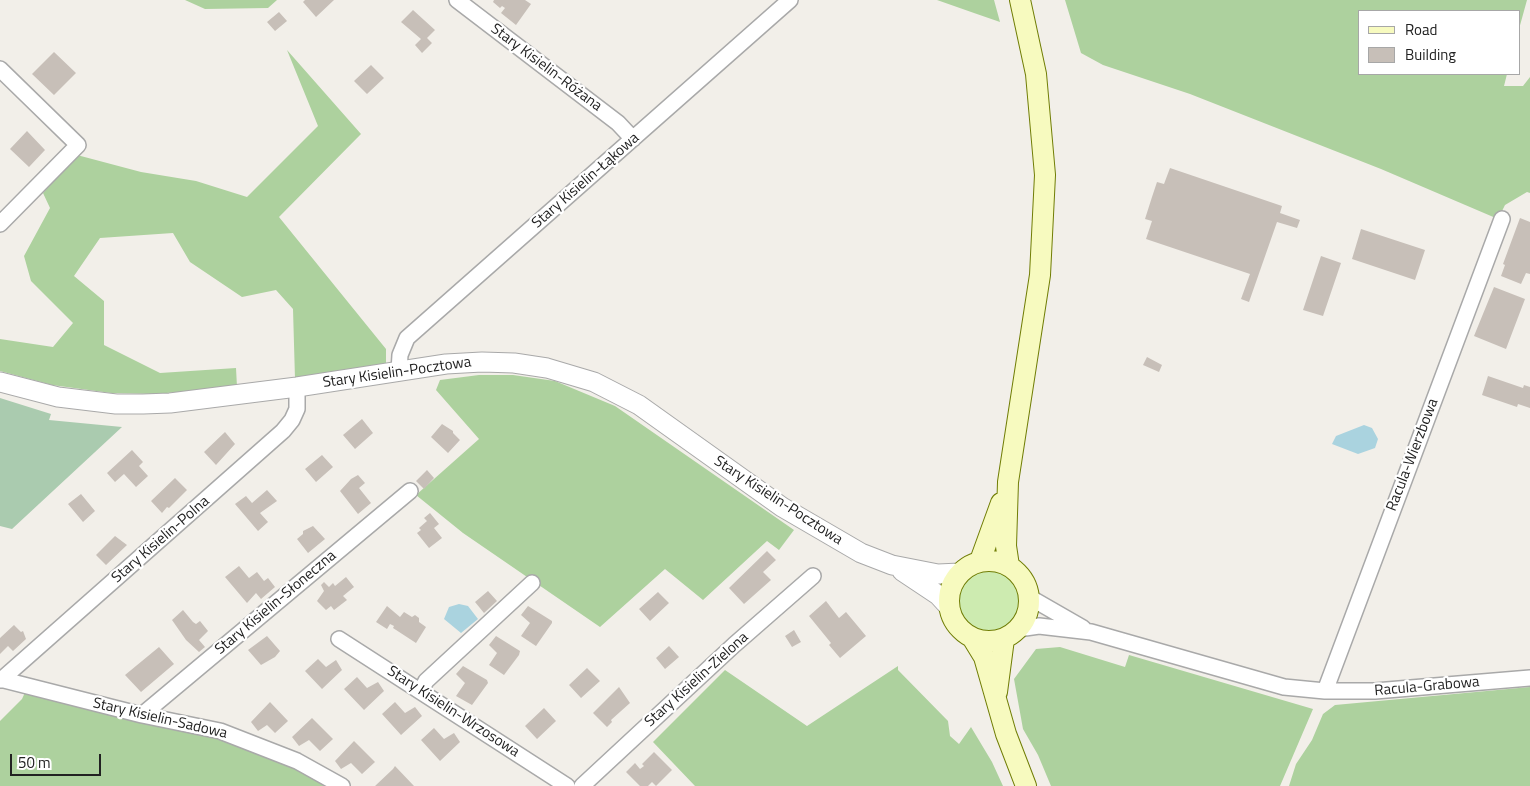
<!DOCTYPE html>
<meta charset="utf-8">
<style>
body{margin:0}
#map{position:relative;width:1530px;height:786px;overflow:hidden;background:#f2efe9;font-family:"Titillium Web",sans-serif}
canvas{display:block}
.legend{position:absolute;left:1358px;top:10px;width:162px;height:65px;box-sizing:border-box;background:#fff;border:1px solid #a7a7a7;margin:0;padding:6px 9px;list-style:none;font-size:15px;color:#222}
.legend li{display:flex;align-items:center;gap:10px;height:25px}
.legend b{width:25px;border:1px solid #a7a7a7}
.scale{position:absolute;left:10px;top:754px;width:91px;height:22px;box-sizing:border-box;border:2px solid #222;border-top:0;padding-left:6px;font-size:15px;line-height:18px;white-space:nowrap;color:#222;-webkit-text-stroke:4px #fff;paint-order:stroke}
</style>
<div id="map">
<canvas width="1530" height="786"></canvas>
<ul class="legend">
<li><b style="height:6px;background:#f7fabf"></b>Road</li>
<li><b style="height:14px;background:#c7bfb8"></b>Building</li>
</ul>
<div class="scale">50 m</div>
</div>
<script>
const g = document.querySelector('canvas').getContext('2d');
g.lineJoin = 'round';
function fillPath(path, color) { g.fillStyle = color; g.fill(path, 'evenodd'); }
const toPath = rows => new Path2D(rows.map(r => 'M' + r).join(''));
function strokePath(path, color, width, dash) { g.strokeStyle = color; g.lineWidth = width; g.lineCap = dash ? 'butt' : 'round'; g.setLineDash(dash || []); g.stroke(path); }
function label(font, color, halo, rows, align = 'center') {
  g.font = font + ' "Titillium Web",sans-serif'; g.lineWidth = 4.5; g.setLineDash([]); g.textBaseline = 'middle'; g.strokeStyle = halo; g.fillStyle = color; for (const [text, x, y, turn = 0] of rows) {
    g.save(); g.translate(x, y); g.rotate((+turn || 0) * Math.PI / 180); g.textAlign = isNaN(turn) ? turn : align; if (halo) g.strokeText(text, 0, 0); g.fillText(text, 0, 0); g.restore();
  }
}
const grass = toPath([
 '956 602a32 32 0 1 1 64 0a32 32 0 1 1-64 0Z'
]);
const forest = toPath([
 [185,0,277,0,268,8,205,9],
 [937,0,994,0,1000,22,974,13],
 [1065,0,1527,0,1519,29,1519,11,1359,11,1359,74,1507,74,1504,86,1523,86,1530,77,1530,193,1527,192,1505,205,1498,219,1381,169,1190,94,1103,65,1081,53],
 [287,50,361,134,279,217,386,349,386,367,295,379,293,309,276,290,242,297,190,262,173,233,100,238,74,276,104,301,104,345,160,373,236,368,237,387,155,394,111,393,52,385,0,371,0,339,53,347,73,323,31,281,24,256,50,208,43,193,77,155,141,172,196,181,247,197,318,126],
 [479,375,513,375,555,381,615,406,794,530,779,550,767,541,703,600,665,569,600,627,463,533,416,495,479,439,436,390,440,380],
 [1060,647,1125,667,1129,655,1313,709,1280,786,1051,786,1038,755,1023,729,1014,679,1036,649],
 [898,666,898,670,948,721,950,736,959,744,971,727,992,762,1003,786,695,786,653,742,725,670,807,726],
 [28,686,267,745,339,786,0,786,0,721,22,699],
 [1530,687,1530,786,1289,786,1296,764,1312,740,1323,714,1335,705]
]);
const cemetery = toPath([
 [0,398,51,414,49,420,122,427,12,529,0,526]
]);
const water = toPath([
 [1364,425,1372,428,1378,439,1375,448,1358,454,1332,444,1336,436],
 [459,604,468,606,478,619,461,633,444,619,449,607]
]);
const building = toPath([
 [305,0,334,0,316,17,303,2],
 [494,0,525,0,531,4,516,25,501,13,505,8,502,6,500,8,493,2],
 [413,10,435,30,427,38,432,43,422,53,415,45,421,39,401,22],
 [279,12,287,21,275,31,267,22],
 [54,52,76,73,54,95,32,74],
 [371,65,384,78,367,94,354,81],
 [27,131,45,150,29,167,10,149],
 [1170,168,1282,206,1280,213,1300,220,1297,228,1277,222,1249,302,1241,299,1250,274,1146,239,1152,221,1145,219,1152,197,1157,182,1164,184],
 [1520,218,1530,222,1530,274,1526,273,1521,284,1501,276,1505,265,1503,264],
 [1361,229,1425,250,1415,280,1352,259],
 [1321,256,1341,263,1323,316,1303,310],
 [1494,287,1525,299,1506,349,1474,336],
 [1147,357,1162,365,1159,372,1143,365],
 [1488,376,1523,388,1524,385,1530,387,1530,408,1518,404,1517,407,1482,395],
 [362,419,373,433,355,449,343,435],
 [442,424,453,431,453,433,460,440,448,453,431,437],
 [225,432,235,444,216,465,204,452],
 [132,450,143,462,139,466,148,476,136,487,124,474,115,482,107,473],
 [322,455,333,467,316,482,305,469],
 [427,470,434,478,424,489,416,481],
 [358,475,365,483,359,488,371,503,358,514,340,491,351,479],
 [175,478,187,490,169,508,167,507,162,513,151,501],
 [267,490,277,501,260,513,268,522,258,531,235,504,246,496,252,503],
 [81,494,95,511,83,522,68,504],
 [430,513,439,524,434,528,442,538,429,548,417,533,421,530,419,528,427,521,424,518],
 [313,526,325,539,308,553,297,539,303,534,303,531],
 [115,536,127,545,106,565,96,555],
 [767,551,776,560,763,572,771,580,744,604,729,588],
 [239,566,249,578,257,572,264,581,268,578,275,587,261,599,256,593,247,603,225,577],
 [346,577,354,587,343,596,347,600,334,610,331,606,326,610,317,601,324,591,321,585,324,582,329,587,333,583,335,586],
 [488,591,497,601,484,613,475,602],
 [658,592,669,603,650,621,639,609],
 [826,601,839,618,846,612,866,636,840,658,829,645,831,643,809,616],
 [387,606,400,617,404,612,412,617,415,615,419,618,419,622,426,627,416,643,393,628,394,626,390,624,387,629,376,622],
 [528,606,552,621,552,623,536,646,521,636,530,623,521,615],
 [183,610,193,622,196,624,200,621,208,631,199,640,205,647,199,652,186,640,172,620],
 [14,625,21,632,23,631,26,639,13,651,8,646,0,654,0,638],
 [794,630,801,642,792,647,785,636],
 [267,636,280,651,275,657,261,665,248,650],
 [496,636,520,651,519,655,504,675,489,665,497,653,489,645],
 [669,646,679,657,665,669,656,658],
 [159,647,174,664,141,692,125,675],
 [318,659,326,667,336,660,342,670,322,689,305,671],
 [463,666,487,680,488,683,472,705,456,696,465,683,456,674],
 [587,668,600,681,581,698,569,685],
 [357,677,367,688,378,682,384,691,364,710,344,689],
 [619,687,630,703,611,720,612,722,607,727,593,713],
 [270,702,288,721,275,733,267,725,258,731,251,722],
 [395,702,405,713,415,707,422,716,401,735,382,714],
 [544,708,556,721,537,739,525,726],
 [312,718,333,739,320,751,309,740,299,746,292,737],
 [434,728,444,739,454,733,460,742,440,761,421,740],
 [354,741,375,762,362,774,351,763,341,769,335,761],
 [654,752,672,770,656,786,652,782,648,786,640,786,626,772,635,763,640,769,644,766,642,764],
 [395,766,414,786,375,786,393,769]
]);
const minor = toPath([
 [457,0,618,123,633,139],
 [0,69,78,145,0,224],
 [399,371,400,355,407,338,790,0],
 [1029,597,1083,628],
 [1018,629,1039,626,1091,632,1284,687,1325,691,1375,691,1530,678],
 [339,639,567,786],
 [0,679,142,715,220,731,297,761,342,786],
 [1,680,283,431,292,420,297,409,297,387],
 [421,691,426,681,532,583],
 [1325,691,1502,219],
 [142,715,410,491],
 [582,786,734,645,813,576]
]);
const tertiary = toPath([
 [0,382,58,397,116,404,143,404,170,403,297,387,446,364,482,362,514,363,547,368,594,382,639,405,782,507,861,553,892,565,938,574,960,573],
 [902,571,938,595,949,607]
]);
const secondary = toPath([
 '949 601a40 40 0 1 1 80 0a40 40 0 1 1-80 0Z',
 [980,561,1001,503],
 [1009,566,1006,546,1008,482,1040,275,1045,175,1036,74,1020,0],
 [973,639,984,657,1006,734,1026,786],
 [997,692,1004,639]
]);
const streetNames = [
 ["Stary Kisielin-Różana",546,68,37],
 ["Stary Kisielin-Łąkowa",586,181,-41],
 ["Stary Kisielin-Pocztowa",397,373,-8],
 ["Racula-Wierzbowa",1413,455,-69],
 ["Stary Kisielin-Pocztowa",778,501,33],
 ["Stary Kisielin-Polna",161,540,-41],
 ["Stary Kisielin-Słoneczna",276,603,-40],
 ["Stary Kisielin-Zielona",697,680,-42],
 ["Racula-Grabowa",1427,687,-5],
 ["Stary Kisielin-Wrzosowa",453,712,33],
 ["Stary Kisielin-Sadowa",160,719,13]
];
fillPath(grass, '#cdebb0');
fillPath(forest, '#add19e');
fillPath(cemetery, '#aacbaf');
fillPath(water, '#aad3df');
fillPath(building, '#c7bfb8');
strokePath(minor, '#a9a9a9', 18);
strokePath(tertiary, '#a9a9a9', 21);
strokePath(secondary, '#707d05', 22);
strokePath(minor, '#fff', 15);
strokePath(tertiary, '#fff', 19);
strokePath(secondary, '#f7fabf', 20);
label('15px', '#222', '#fff', streetNames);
</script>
